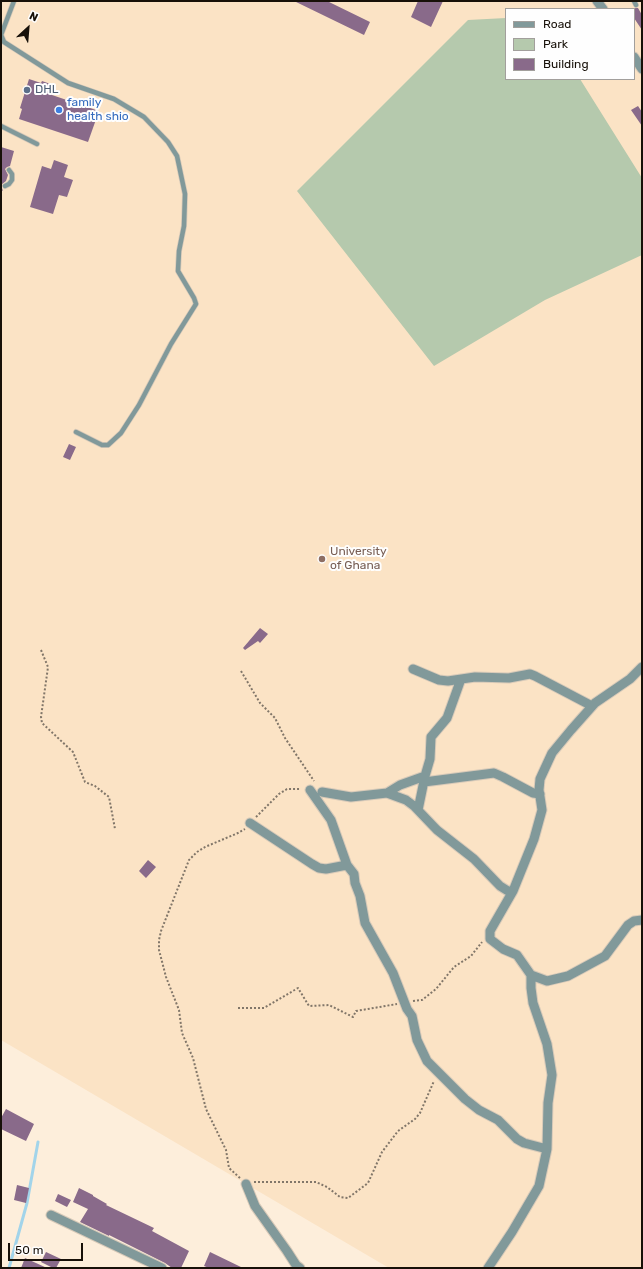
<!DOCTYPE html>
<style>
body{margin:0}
#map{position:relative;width:643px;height:1269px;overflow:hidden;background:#fdeedb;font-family:Rubik,sans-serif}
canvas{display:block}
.frame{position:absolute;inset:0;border:2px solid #171008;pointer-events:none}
.legend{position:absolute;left:505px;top:8px;width:130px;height:72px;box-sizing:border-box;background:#fefefe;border:1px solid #a29f9c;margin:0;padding:5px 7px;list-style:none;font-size:12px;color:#171008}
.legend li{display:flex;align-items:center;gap:8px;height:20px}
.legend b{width:20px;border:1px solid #a29f9c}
.north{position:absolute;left:8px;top:8px;width:40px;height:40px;-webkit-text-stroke:3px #fefefe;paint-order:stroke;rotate:26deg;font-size:11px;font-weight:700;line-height:16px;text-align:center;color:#171008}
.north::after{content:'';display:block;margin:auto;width:14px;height:18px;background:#171008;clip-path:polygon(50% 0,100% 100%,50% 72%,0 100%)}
.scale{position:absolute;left:8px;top:1243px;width:75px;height:18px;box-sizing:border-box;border:2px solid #171008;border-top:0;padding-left:5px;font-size:12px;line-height:14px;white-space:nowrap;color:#171008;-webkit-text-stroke:3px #fefefe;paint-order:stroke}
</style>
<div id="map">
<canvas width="643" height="1269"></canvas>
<div class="frame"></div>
<ul class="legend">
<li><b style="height:5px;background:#81999a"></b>Road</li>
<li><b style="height:11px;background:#b5c9ad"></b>Park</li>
<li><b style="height:11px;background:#896a8a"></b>Building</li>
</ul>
<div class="north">N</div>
<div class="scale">50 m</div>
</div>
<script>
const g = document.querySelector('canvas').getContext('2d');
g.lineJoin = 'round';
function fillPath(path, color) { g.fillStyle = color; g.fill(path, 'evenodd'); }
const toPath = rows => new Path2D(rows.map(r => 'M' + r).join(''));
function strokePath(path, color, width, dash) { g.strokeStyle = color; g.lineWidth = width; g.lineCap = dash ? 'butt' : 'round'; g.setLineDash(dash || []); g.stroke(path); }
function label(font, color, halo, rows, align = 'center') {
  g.font = font + ' Rubik,sans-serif'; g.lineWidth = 4; g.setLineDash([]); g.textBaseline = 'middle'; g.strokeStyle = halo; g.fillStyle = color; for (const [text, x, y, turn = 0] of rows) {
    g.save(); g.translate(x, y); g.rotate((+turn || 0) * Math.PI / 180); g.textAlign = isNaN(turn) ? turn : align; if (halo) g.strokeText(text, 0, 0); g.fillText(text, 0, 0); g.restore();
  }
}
const built = toPath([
 [1,1,642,1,642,1268,389,1268,1,1040],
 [506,9,634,9,634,79,506,79]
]);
const green = toPath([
 [506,18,506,79,580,79,642,178,642,255,545,300,434,366,297,191,468,20]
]);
const stream = toPath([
 [9,1268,27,1203,38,1142]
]);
const building = toPath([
 [294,1,327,1,370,22,364,35],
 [418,1,443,1,431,27,411,17],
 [634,8,638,8,642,15,642,30,634,18],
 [29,79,41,83,42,81,56,86,52,95,99,111,88,142,19,119,22,109,20,108],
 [638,106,642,112,642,126,631,110],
 [1,147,14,151,10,166,7,167,5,169,8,175,6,181,1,185,3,191,1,190],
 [54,160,68,165,64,177,73,180,67,197,59,195,53,214,30,207,42,166,51,169],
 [69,444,76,447,70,460,63,457],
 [260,628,268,634,260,643,258,641,245,650,243,648],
 [148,860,156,867,146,878,139,871],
 [6,1109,34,1124,26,1141,1,1129,1,1118],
 [17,1185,29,1188,26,1203,14,1200],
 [79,1188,93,1195,93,1196,107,1204,106,1205,154,1228,152,1231,189,1251,181,1268,172,1268,165,1263,109,1235,109,1236,80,1222,88,1209,73,1202],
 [58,1194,71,1200,67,1207,55,1201],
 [46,1252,61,1259,56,1268,53,1268,41,1262],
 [210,1252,243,1268,209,1268,204,1266],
 [25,1258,47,1268,21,1268]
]);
const path = toPath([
 [41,650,48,667,41,717,42,723,73,752,85,782,95,786,109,797,115,829],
 [241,671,260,703,275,718,285,738,314,781],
 [256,817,279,794,287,789,301,789],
 [413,1001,422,1000,436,989,454,967,471,956,482,942],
 [238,1008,264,1008,298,988,309,1006,329,1005,353,1017,356,1011,397,1004],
 [240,1178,229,1168,226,1150,206,1109,193,1058,182,1033,179,1010,166,977,159,950,159,940,161,931,189,860,197,852,205,847,238,833,245,829],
 [254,1182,316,1182,327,1187,340,1197,348,1198,368,1183,382,1152,398,1131,415,1119,420,1113,434,1081]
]);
const lane = toPath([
 [14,1,1,35,4,42,68,83,114,99,144,117,168,142,177,156,185,194,184,226,179,251,178,271,194,298,196,304,171,344,139,405,121,433,108,445,102,445,76,432],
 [634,1,636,5],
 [1,126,37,144],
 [5,186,9,184,12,180,12,174,9,170]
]);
const street = toPath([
 [597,1,603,9],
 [634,57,642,69],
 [413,669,439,680,448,681,475,677,509,678,530,674,535,676,592,706],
 [424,782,494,773,503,777,533,793,540,794],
 [310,790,331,820,347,865,354,874,355,883,360,896,365,923,393,973,407,1009,412,1016,417,1040,427,1061,465,1099,479,1110,498,1120,517,1139,524,1143,547,1149],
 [322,792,351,797,387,793,406,800,414,806,437,830,474,859,500,886,508,891,513,891],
 [387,793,400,785,425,776],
 [418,810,425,776,430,759,431,737,447,718,461,679],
 [250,823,312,864,319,868,326,869,347,865],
 [531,975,547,981,568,976,605,956,628,925,634,921,642,920],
 [246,1184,255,1206,287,1251,296,1265,300,1268],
 [51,1215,162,1268],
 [488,1268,512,1232,539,1186,547,1149,548,1103,552,1075,547,1044,533,1003,531,988,531,975,517,955,503,949,490,939,490,931,513,891,534,839,542,810,539,790,540,779,552,753,571,730,595,703,630,679,642,667]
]);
const markers = [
 [27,90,4,"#5c6f8a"],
 [59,110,4,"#3f7fe0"],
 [322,559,4,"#8d6e63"]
];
const serviceNames = [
 ["DHL",35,90]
];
const shopNames = [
 ["family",67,103],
 ["health shio",67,117]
];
const educationNames = [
 ["University",330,552],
 ["of Ghana",330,566]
];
fillPath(built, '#fbe3c5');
fillPath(green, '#b5c9ad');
strokePath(stream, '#a2d4ea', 3);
fillPath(building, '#896a8a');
strokePath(lane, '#d8cab9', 6);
strokePath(street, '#d8cab9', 11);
strokePath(path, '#817669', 2, [2, 2]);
strokePath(lane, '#81999a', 4.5);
strokePath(street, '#81999a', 9);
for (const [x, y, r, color] of markers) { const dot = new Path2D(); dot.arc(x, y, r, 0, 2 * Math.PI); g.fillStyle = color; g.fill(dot); strokePath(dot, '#fefefe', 1.5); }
label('12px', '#4e5e75', '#fefefe', serviceNames, 'left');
label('12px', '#366cbe', '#fefefe', shopNames, 'left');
label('12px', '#785e54', '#fefefe', educationNames, 'left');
</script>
